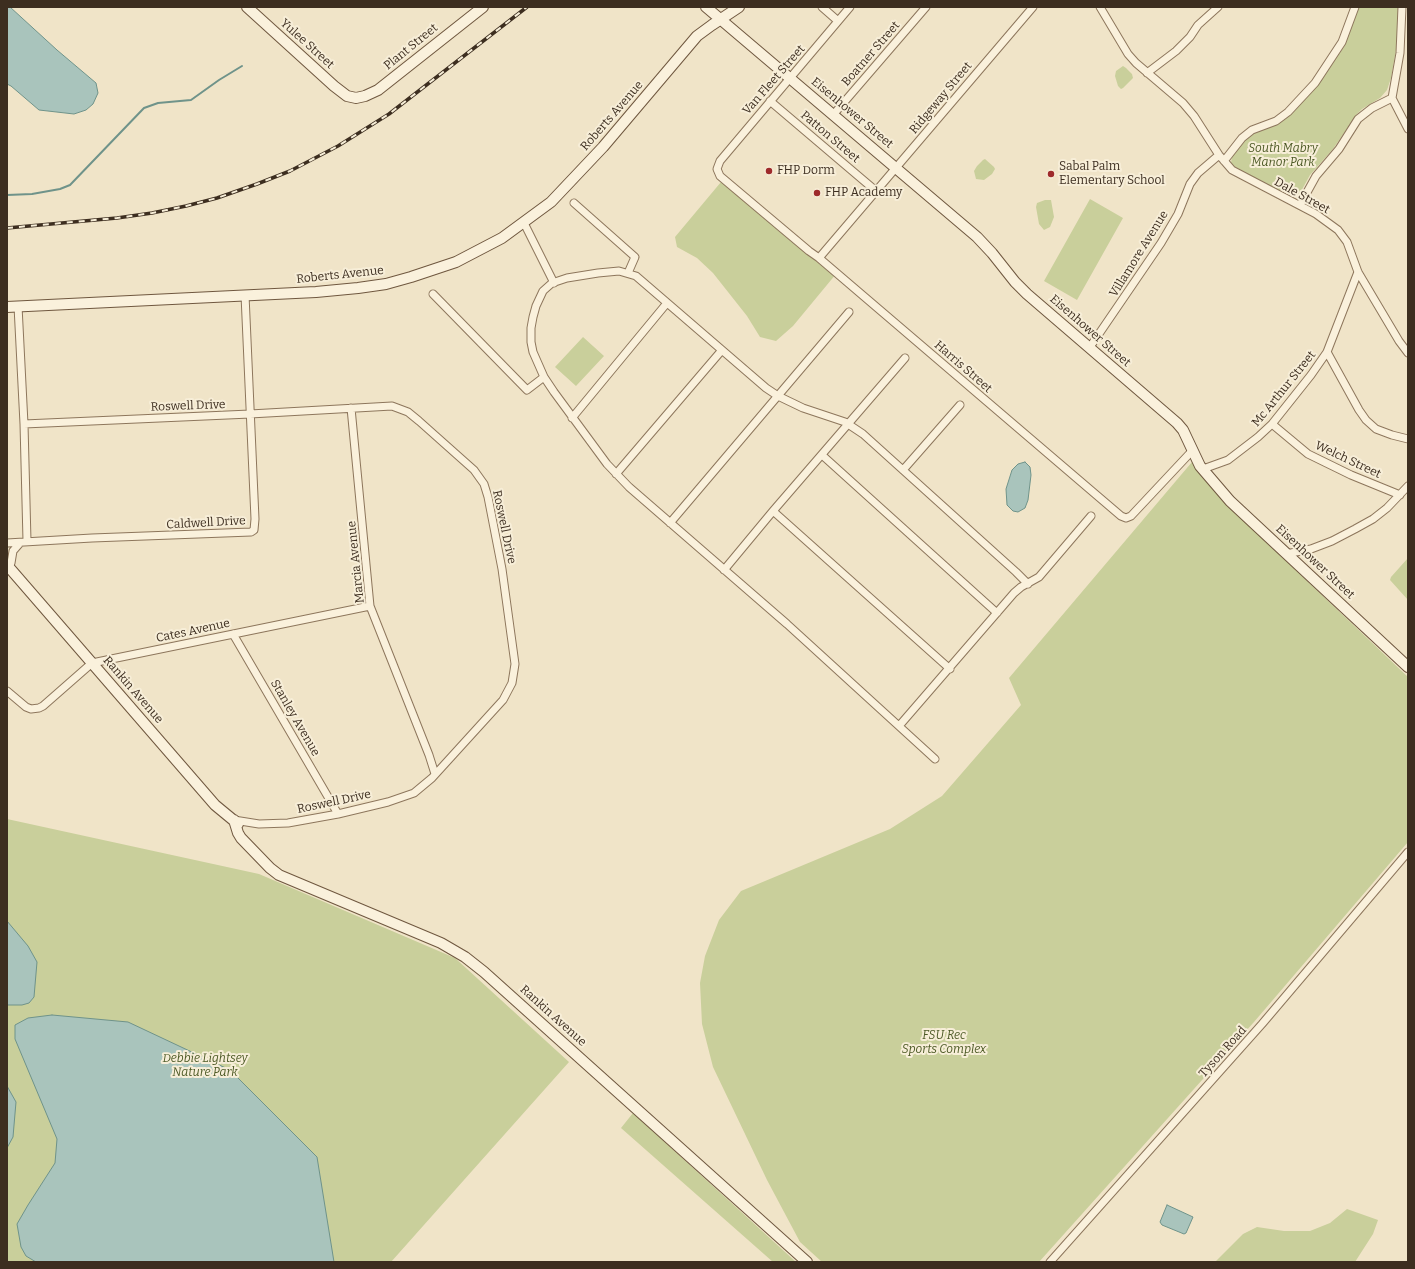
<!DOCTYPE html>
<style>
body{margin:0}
#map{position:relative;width:1415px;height:1269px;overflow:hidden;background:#f0e4c8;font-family:Bitter,serif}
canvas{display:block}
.frame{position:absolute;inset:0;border:8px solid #3d2e20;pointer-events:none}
</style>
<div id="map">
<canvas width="1415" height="1269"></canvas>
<div class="frame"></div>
</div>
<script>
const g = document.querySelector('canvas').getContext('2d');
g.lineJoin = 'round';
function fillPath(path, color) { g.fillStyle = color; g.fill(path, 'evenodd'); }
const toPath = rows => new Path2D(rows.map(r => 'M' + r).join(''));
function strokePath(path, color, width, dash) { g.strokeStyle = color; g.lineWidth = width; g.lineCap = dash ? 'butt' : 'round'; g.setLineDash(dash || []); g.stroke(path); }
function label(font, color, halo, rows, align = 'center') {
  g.font = font + ' Bitter,serif'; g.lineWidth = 4; g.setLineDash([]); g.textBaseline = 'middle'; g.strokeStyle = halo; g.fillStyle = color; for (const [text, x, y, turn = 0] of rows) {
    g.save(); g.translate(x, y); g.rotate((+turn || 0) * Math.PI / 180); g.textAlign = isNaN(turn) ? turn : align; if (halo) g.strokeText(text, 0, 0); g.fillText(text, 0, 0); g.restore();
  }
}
const green = toPath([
 [1357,7,1399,7,1400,9,1396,50,1391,78,1387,90,1380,98,1362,109,1357,114,1333,149,1310,175,1299,195,1294,196,1272,187,1254,178,1233,166,1231,163,1232,156,1239,146,1248,137,1295,110,1320,81,1344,47],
 [1123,66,1126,68,1132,74,1133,78,1123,88,1121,89,1118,86,1115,76,1116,71],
 [985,159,994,167,995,169,992,174,984,180,976,179,974,171,977,166,983,160],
 [721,182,836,274,793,326,776,341,760,337,747,316,713,273,697,258,677,247,675,237],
 [1090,199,1123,218,1077,300,1044,281],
 [1045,200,1051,200,1054,217,1050,227,1044,230,1039,224,1036,207,1037,203],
 [583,337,604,356,576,386,555,367],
 [1192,462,1221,499,1408,677,1408,842,1254,1022,1039,1262,822,1262,800,1242,767,1180,713,1067,702,1024,700,983,705,956,719,920,741,891,890,829,942,796,1021,705,1009,678],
 [1408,558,1408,600,1390,580,1391,577],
 [7,819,259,874,455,958,569,1062,391,1262,7,1262],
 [633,1113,796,1262,773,1262,621,1128],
 [1347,1209,1378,1220,1373,1234,1355,1262,1215,1262,1243,1234,1257,1227,1284,1231,1310,1231,1330,1223]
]);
const water = toPath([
 [7,7,10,7,57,50,96,83,98,93,93,104,86,110,74,114,39,110,11,86,7,84,7,7],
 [1025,462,1030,467,1031,475,1028,500,1025,508,1018,512,1013,511,1007,505,1006,489,1012,470,1018,464,1025,462],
 [7,921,28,946,37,962,34,997,29,1003,22,1005,7,1005,7,921],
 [52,1015,128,1022,230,1070,317,1157,334,1262,36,1262,26,1256,21,1247,17,1224,28,1205,55,1163,57,1139,15,1039,15,1025,28,1018,52,1015],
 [7,1086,16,1102,13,1137,7,1148,7,1086],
 [1167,1205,1193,1217,1186,1233,1184,1234,1162,1225,1160,1222,1167,1205]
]);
const stream = toPath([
 [7,195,32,194,60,189,70,185,144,108,158,103,191,100,219,80,242,66]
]);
const street = toPath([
 [822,7,838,21],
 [850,7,720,161,717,169,720,176,809,251,819,258,1121,516,1126,518,1131,516,1192,451],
 [1100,7,1128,54,1136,63,1183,103,1194,116,1219,155,1232,170,1316,214,1338,230,1347,242,1358,272,1399,341,1408,353],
 [1147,73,1176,51,1190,37,1198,25,1218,7],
 [1392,98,1408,129],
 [770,101,876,191],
 [833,115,926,7],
 [1224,161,1242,138,1252,130,1276,121,1288,112,1315,83,1342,42,1355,7],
 [574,203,635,257,628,273],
 [1300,205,1316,176,1339,149,1358,119,1372,108,1392,98,1400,53,1402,7],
 [524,223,554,283],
 [819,258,1033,7],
 [433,294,527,390,544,377],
 [18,306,24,424,27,541],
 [1090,347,1161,243,1178,214,1190,184,1198,173,1219,155],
 [1327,352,1359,410,1366,420,1376,429,1392,435,1408,439],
 [351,408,370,606,429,755,435,774],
 [572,418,667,303],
 [24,424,250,414,392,406,408,412,419,421,474,470,484,484,488,497,502,569,515,664,512,683,503,700,432,778,414,793,388,802,338,814,288,823,259,824,234,820],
 [1272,424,1308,454,1351,475,1400,495],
 [822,455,997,613],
 [1203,469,1228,460,1258,437,1272,424,1311,375,1327,352,1358,272],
 [903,470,960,405],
 [616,474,722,350],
 [773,511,950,669],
 [670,523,849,312],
 [7,543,92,538,251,532,254,530,255,519,245,295],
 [1286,554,1311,549,1332,541,1355,529,1373,519,1387,508,1408,486],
 [11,563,13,551,20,543],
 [724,570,773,511,905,358],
 [233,634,338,814],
 [7,691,26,707,31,709,39,708,43,706,92,663,370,606],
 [899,726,1014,593,1021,587,1039,577,1091,516],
 [935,759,787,624,629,487,607,464,554,392,544,377,533,352,531,342,531,328,533,317,536,306,543,291,552,283,567,278,598,273,619,271,636,276,766,388,778,396,803,408,845,422,863,434,1016,572,1028,584],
 [1050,1262,1262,1024,1408,852]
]);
const secondary = toPath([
 [247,7,334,86,347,96,356,98,365,96,378,90,483,7],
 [706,7,977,237,992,253,1015,282,1027,294,1177,423,1183,430,1200,466,1230,501,1408,667],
 [7,307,316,292,358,288,386,284,411,277,456,262,502,238,551,202,603,147,697,36,712,25,739,7],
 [7,565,215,805,238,824],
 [234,820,238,833,241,838,270,868,279,875,441,943,465,957,484,972,807,1262]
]);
const rail = toPath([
 [7,228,117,218,152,213,186,206,217,198,257,184,290,171,338,146,389,114,527,7]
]);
const markers = [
 [769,171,4,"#9e2a2b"],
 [1051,174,4,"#9e2a2b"],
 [817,193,4,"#9e2a2b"]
];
const streetNames = [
 ["Yulee Street",307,44,42],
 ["Plant Street",411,47,-39],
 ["Boatner Street",871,54,-49],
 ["Van Fleet Street",774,80,-49],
 ["Ridgeway Street",941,98,-50],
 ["Eisenhower Street",852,113,40],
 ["Roberts Avenue",612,116,-49],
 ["Patton Street",830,137,40],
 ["Dale Street",1302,196,29],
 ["Villamore Avenue",1139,254,-58],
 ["Roberts Avenue",340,275,-6],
 ["Eisenhower Street",1090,331,41],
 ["Harris Street",963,367,41],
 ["Mc Arthur Street",1284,389,-51],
 ["Roswell Drive",188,406,-2],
 ["Welch Street",1348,460,25],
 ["Caldwell Drive",206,523,-3],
 ["Roswell Drive",504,527,78],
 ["Marcia Avenue",356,562,-96],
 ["Eisenhower Street",1315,562,43],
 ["Cates Avenue",193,631,-12],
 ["Rankin Avenue",133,690,49],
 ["Stanley Avenue",295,718,60],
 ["Roswell Drive",334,802,-12],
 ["Rankin Avenue",553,1016,42],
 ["Tyson Road",1223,1052,-48]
];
const parkNames = [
 ["South Mabry",1283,149],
 ["Manor Park",1283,163],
 ["FSU Rec",944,1036],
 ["Sports Complex",944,1050],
 ["Debbie Lightsey",205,1059],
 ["Nature Park",205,1073]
];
const poiNames = [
 ["Sabal Palm",1059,167],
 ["Elementary School",1059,181],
 ["FHP Dorm",777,171],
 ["FHP Academy",825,193]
];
fillPath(green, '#c9cf9b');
fillPath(water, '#a9c4bc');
strokePath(water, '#6f938a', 1);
strokePath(stream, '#6f938a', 2);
strokePath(street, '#8d765c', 9);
strokePath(secondary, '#6f573f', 12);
strokePath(street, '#faf1dc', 7);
strokePath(secondary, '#faf1dc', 10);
strokePath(rail, '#3d2e20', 3.5);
strokePath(rail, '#f7eed8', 2, [6]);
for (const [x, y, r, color] of markers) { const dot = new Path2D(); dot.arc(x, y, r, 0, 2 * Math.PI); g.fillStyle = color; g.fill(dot); strokePath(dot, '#f7eed8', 1.5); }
label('12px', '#3d2e20', '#f7eed8', streetNames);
label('italic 12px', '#4d5a26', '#f7eed8', parkNames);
label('12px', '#3d2e20', '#f7eed8', poiNames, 'left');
</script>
